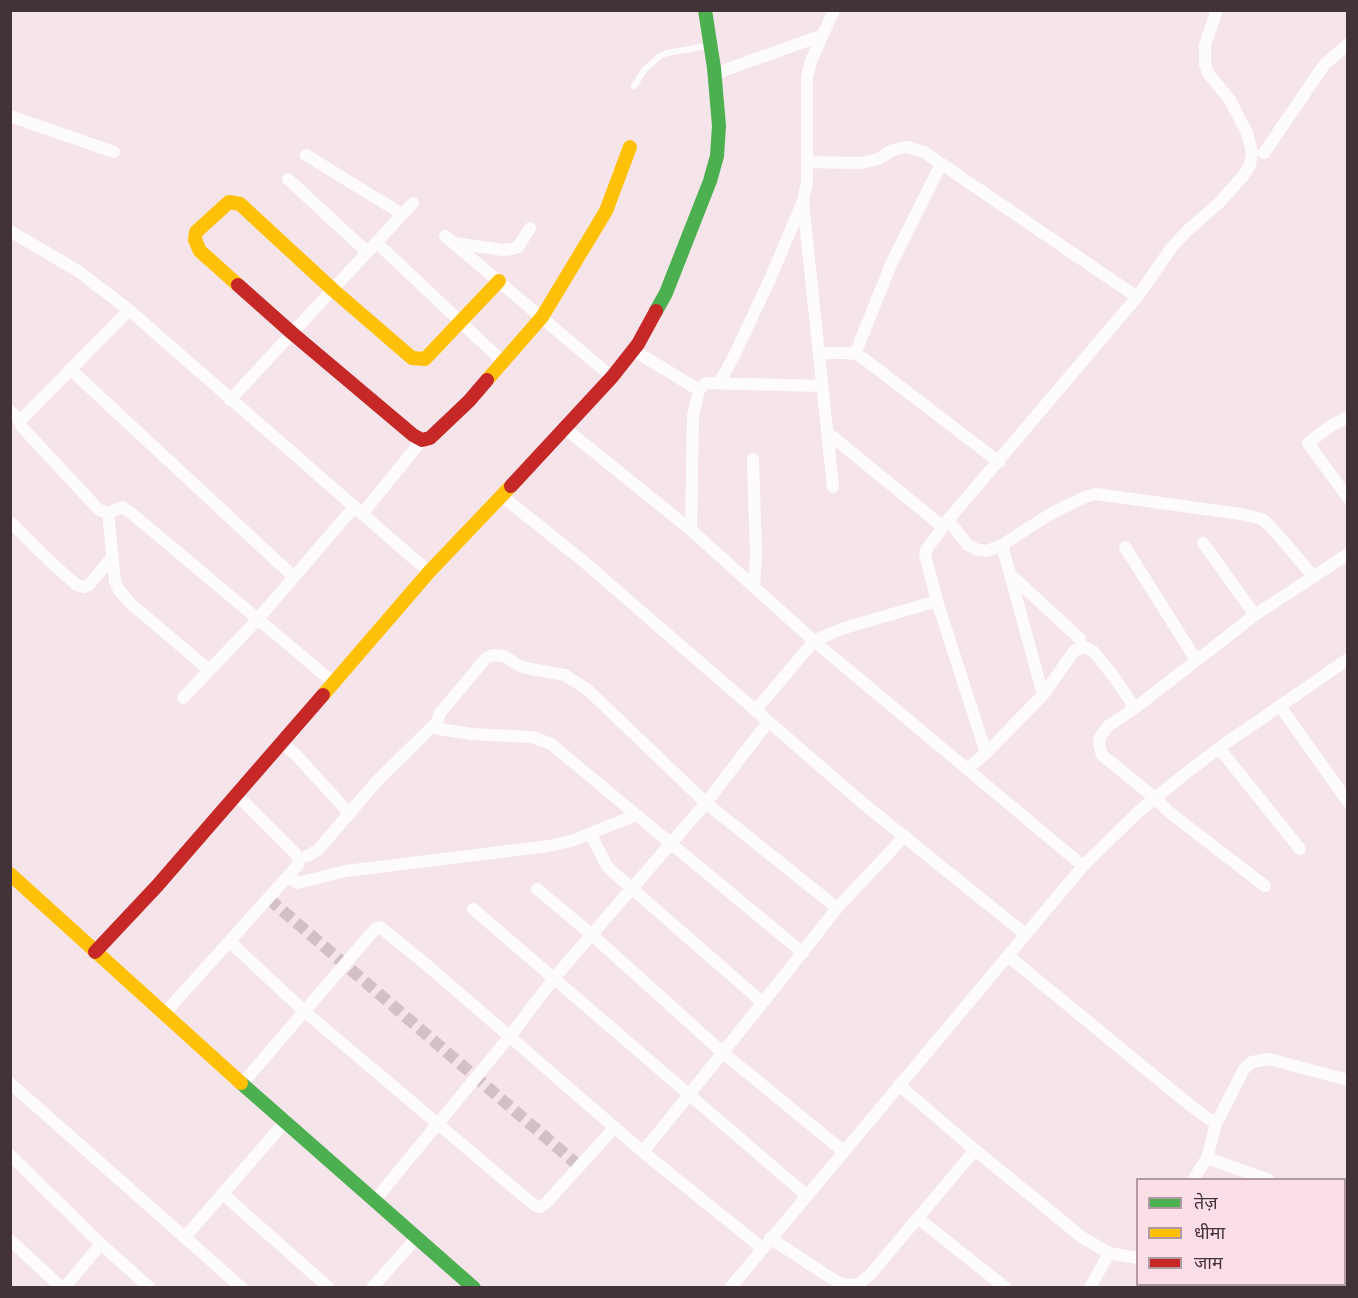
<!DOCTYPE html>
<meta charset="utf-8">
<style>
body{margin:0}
#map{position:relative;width:1358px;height:1298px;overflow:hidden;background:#f5e5ea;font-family:"PT Sans Narrow","Noto Sans Devanagari",sans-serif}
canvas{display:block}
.frame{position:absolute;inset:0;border:12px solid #413337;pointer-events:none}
.legend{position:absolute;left:1136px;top:1178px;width:210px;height:108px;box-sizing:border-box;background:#fcdee7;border:2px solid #b19aa1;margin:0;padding:8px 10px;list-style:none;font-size:18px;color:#413337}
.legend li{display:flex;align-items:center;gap:12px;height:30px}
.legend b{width:30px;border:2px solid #b19aa1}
</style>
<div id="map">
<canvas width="1358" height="1298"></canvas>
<div class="frame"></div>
<ul class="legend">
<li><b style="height:8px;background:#4caf50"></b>तेज़</li>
<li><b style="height:8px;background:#ffc107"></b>धीमा</li>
<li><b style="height:8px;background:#c62828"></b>जाम</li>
</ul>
</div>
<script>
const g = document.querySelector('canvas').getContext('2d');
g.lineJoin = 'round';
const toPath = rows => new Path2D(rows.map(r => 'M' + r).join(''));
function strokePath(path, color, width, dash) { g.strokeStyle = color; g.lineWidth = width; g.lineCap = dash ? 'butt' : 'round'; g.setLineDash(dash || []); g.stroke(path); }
const streetTunnel = toPath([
 [269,899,579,1166]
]);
const lane = toPath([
 [634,86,645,69,660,56,667,53,707,46]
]);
const street = toPath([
 [714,74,823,35],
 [10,116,114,152],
 [1264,153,1324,65,1348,44],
 [306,155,402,214],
 [807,162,861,163,878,159,893,150,907,147,924,152,1137,297],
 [288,179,367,252],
 [803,202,833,487],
 [10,231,78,271,129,310,429,572],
 [445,236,612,377],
 [376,242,503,362],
 [455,243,503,250,512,249,518,247,530,228],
 [129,310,24,417,20,421,21,426,99,510,108,513,122,507,130,512,334,683],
 [633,350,699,390],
 [819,353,845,353,855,354,863,358,999,462],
 [855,354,892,262,941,164],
 [70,369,294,577],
 [719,383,733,358,770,279,803,201,807,182,807,77,811,61,834,10],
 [230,400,413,203],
 [10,411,20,421],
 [1348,417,1332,425,1308,443,1348,498],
 [566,429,691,530,814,641,1083,866],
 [828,433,943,527],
 [753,459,756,554,754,587],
 [502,496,583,561,865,805,1025,934],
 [108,513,115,581,119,590,130,603,209,670],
 [362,514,422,440],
 [948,520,968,545,978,550,987,551,1002,545,1052,513,1085,497,1096,494,1241,514,1262,519,1272,528,1314,577],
 [10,522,57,568,77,585,84,587,89,585,113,556],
 [691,530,693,416,699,390,706,383,822,386],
 [1203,543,1255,615],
 [1002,545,1043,695],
 [1125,547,1196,660],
 [1011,575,1080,639],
 [183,698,258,619,354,507],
 [1280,706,1348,802],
 [755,711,814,641,841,629,937,601],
 [282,743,296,755,350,814],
 [1219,748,1300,849],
 [986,753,937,601,925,555,926,550,948,520,1137,297,1172,247,1188,230,1219,203,1243,176,1250,165,1252,152,1247,133,1230,100,1208,73,1205,64,1205,45,1217,10],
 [967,769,986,753,1043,695,1075,650,1085,647,1094,652,1114,677,1135,708],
 [590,833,607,866,614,873,762,1002],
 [307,856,318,850,377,781,437,722],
 [289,877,297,883,346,871,549,846,571,841,636,815],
 [1265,886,1169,812,1155,798,1102,755,1099,744,1100,737,1108,726,1135,708,1255,615,1348,554],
 [537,889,591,934,722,1052,843,1151],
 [473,909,806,1195],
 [230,942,304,1011,534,1205,540,1207,546,1203,615,1127],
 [803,953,551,744,532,737,471,734,439,729,437,722,440,713,486,658,493,655,504,656,520,666,531,669,565,675,588,690,706,803,837,908],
 [1008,956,1191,1106,1216,1124],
 [164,1014,298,865,299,859,295,853,237,795],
 [10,1083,242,1288],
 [242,1084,375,929,380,927,428,966,643,1152,762,1248],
 [899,1085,975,1150,1083,1238,1109,1253,1138,1258],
 [643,1152,780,981,837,908,905,836],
 [10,1155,101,1244,150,1288],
 [1207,1158,1269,1180],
 [1193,1180,1207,1158,1216,1124,1244,1069,1252,1062,1269,1059,1348,1080],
 [223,1194,329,1288],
 [375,1200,510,1036,554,978,706,803,768,722],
 [1344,1205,1348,1206],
 [919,1219,1006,1288],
 [185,1237,285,1122],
 [770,1238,837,1282,848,1285,858,1284,869,1276,975,1150],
 [10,1240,62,1288],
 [1176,1284,1180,1288],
 [64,1288,101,1244],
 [372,1288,417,1237],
 [730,1288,1083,866,1138,812,1176,781,1219,748,1348,659],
 [1090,1288,1109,1253],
 [1256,1288,1259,1284]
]);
const fast = toPath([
 [656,311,666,293,710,181,717,156,719,126,714,68,705,10],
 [241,1083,474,1288]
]);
const slow = toPath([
 [238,285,200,251,195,240,196,232,229,202,240,204,332,289,412,358,425,359,499,281],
 [487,380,542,317,606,211,630,147],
 [323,695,429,572,511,486],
 [10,874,241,1083]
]);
const jam = toPath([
 [238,285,292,333,413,435,422,440,430,438,469,401,487,380],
 [511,486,612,377,638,344,656,311],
 [95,952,157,886,323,695]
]);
strokePath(streetTunnel, '#d1c1c6', 12, [12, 6]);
strokePath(lane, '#fefbfc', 6);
strokePath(street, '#fefbfc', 12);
strokePath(fast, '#4caf50', 14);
strokePath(slow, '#ffc107', 14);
strokePath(jam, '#c62828', 14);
</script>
